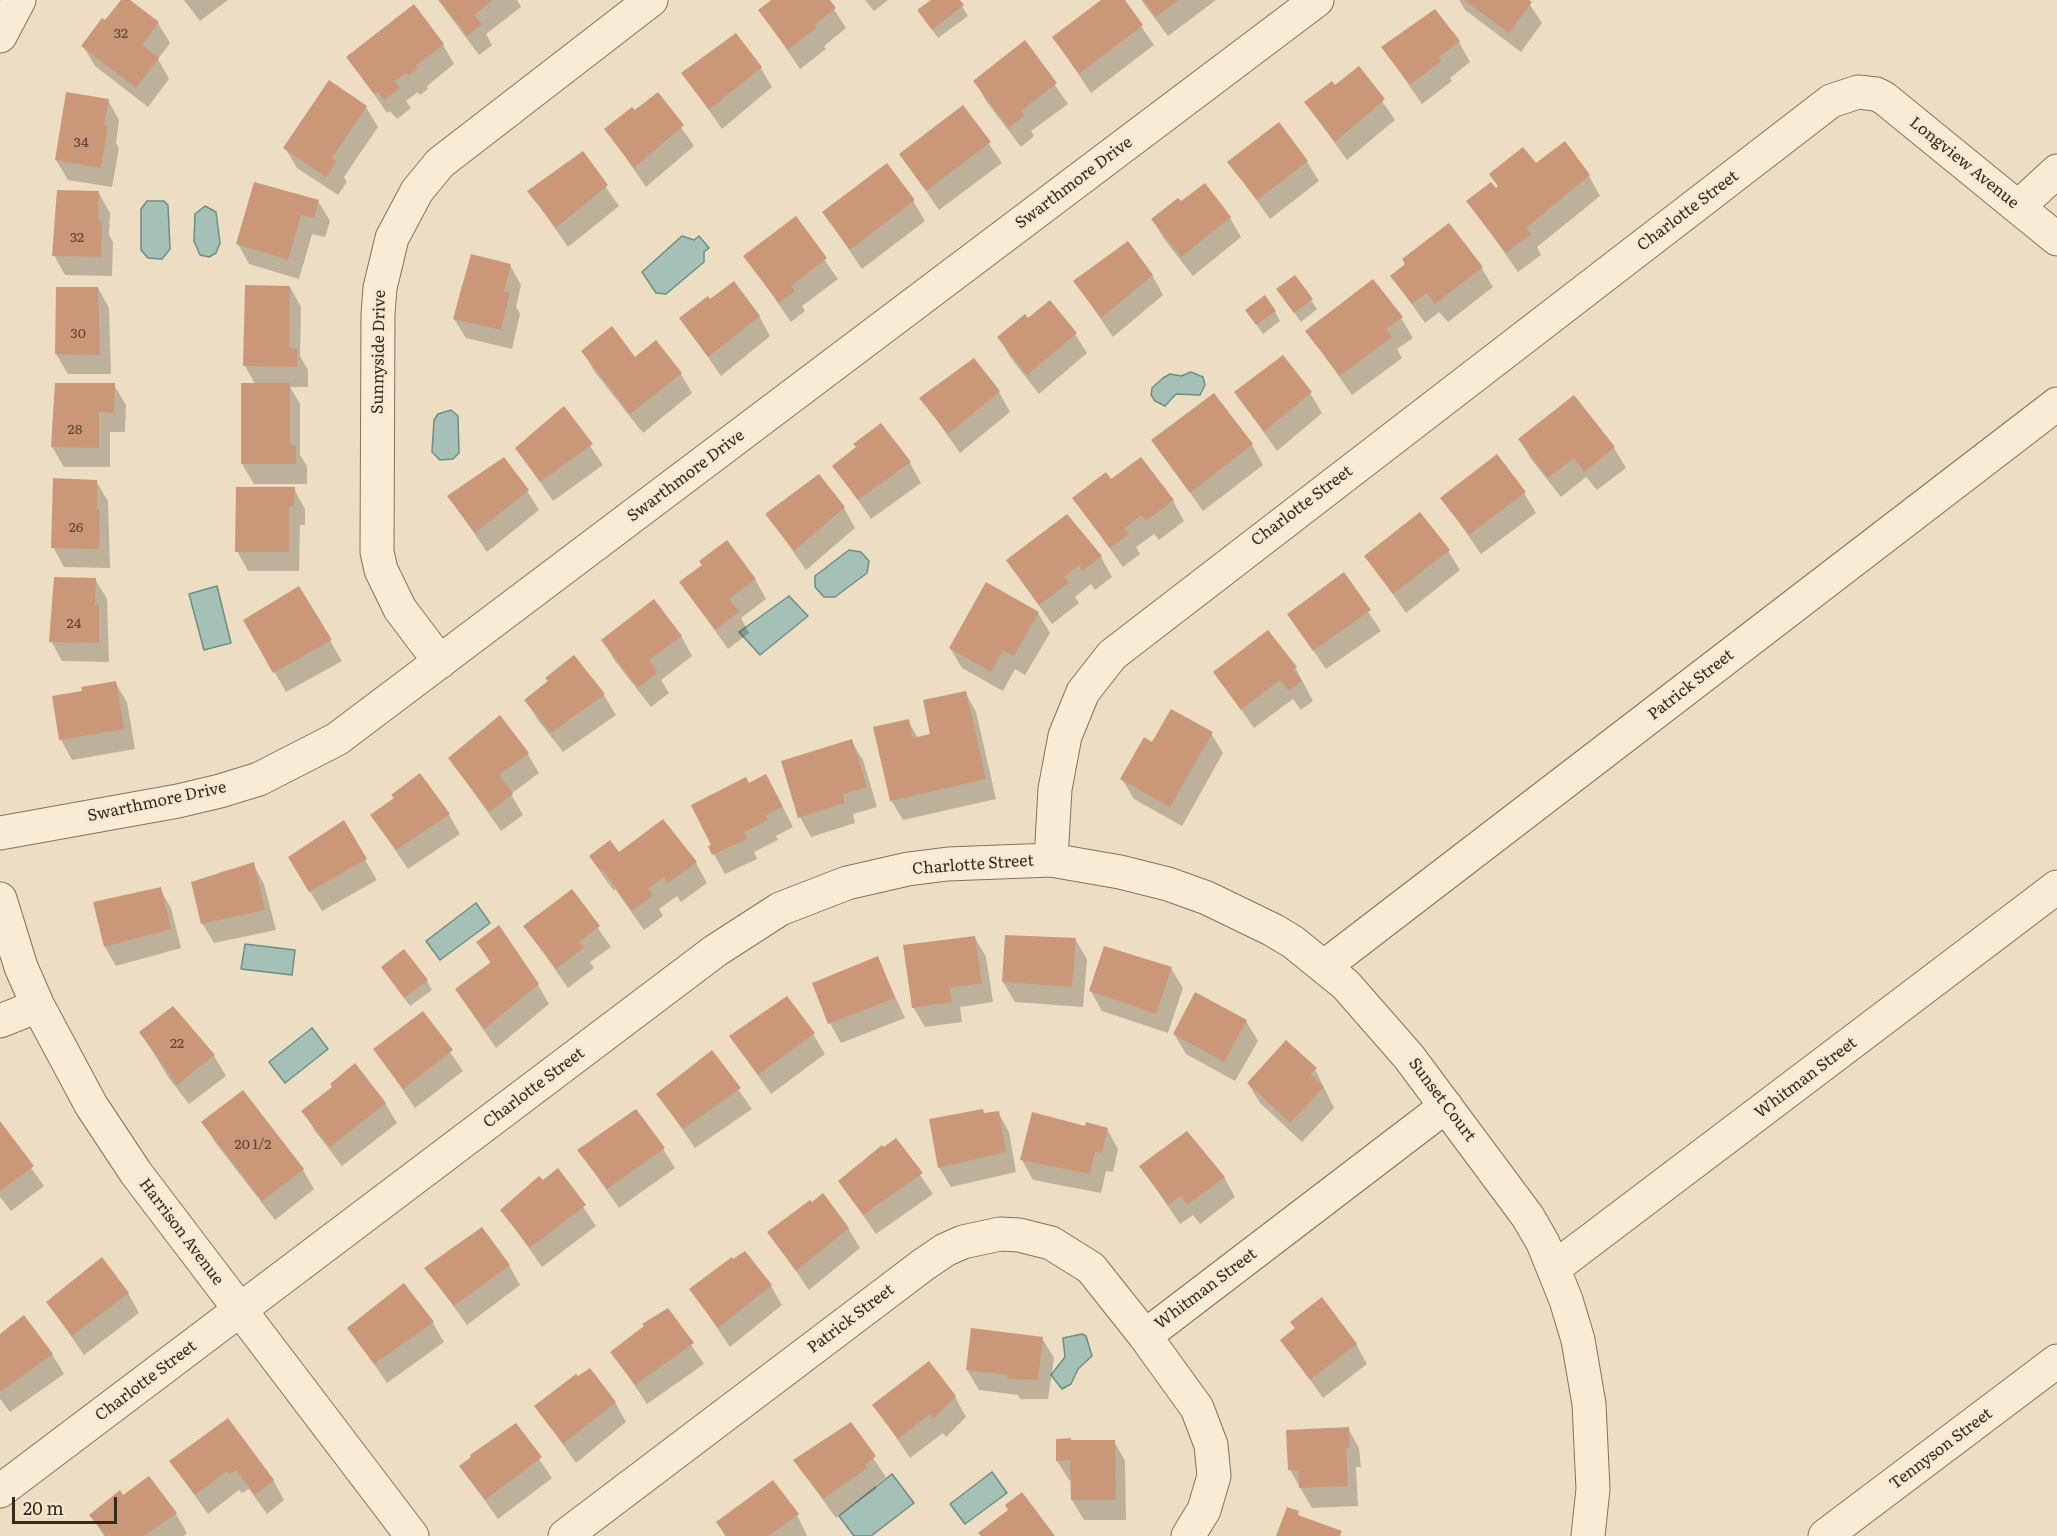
<!DOCTYPE html>
<style>
body{margin:0}
#map{position:relative;width:2057px;height:1536px;overflow:hidden;background:#eddec3;font-family:Literata,serif}
canvas{display:block}
.scale{position:absolute;left:12px;top:1497px;width:105px;height:27px;box-sizing:border-box;border:3px solid #37291e;border-top:0;padding-left:8px;font-size:18px;line-height:21px;white-space:nowrap;color:#37291e;-webkit-text-stroke:4px #f5e9d2;paint-order:stroke}
</style>
<div id="map">
<canvas width="2057" height="1536"></canvas>
<div class="scale">20 m</div>
</div>
<script>
const g = document.querySelector('canvas').getContext('2d');
g.lineJoin = 'round';
function fillPath(path, color) { g.fillStyle = color; g.fill(path, 'evenodd'); }
const toPath = rows => new Path2D(rows.map(r => 'M' + r).join(''));
function strokePath(path, color, width, dash) { g.strokeStyle = color; g.lineWidth = width; g.lineCap = dash ? 'butt' : 'round'; g.setLineDash(dash || []); g.stroke(path); }
function label(font, color, halo, rows, align = 'center') {
  g.font = font + ' Literata,serif'; g.lineWidth = 4.5; g.setLineDash([]); g.textBaseline = 'middle'; g.strokeStyle = halo; g.fillStyle = color; for (const [text, x, y, turn = 0] of rows) {
    g.save(); g.translate(x, y); g.rotate((+turn || 0) * Math.PI / 180); g.textAlign = isNaN(turn) ? turn : align; if (halo) g.strokeText(text, 0, 0); g.fillText(text, 0, 0); g.restore();
  }
}
const water = toPath([
 [147,201,164,201,168,205,170,249,162,259,148,258,141,250,141,209,147,201],
 [205,206,216,212,220,243,216,253,209,257,200,255,194,241,195,214,205,206],
 [682,236,694,240,699,236,709,248,704,252,704,262,666,294,656,293,642,272,682,236],
 [1191,372,1203,377,1205,385,1200,395,1176,394,1165,406,1155,401,1151,395,1152,388,1163,378,1170,374,1181,376,1191,372],
 [451,410,458,416,459,453,453,459,440,460,432,452,434,420,438,414,451,410],
 [849,550,861,552,869,561,867,573,835,597,824,597,815,587,815,576,849,550],
 [217,586,231,643,204,650,189,594,217,586],
 [789,596,808,616,760,655,739,632,789,596],
 [476,903,490,923,440,960,426,941,476,903],
 [245,944,295,950,292,975,241,969,245,944],
 [312,1028,328,1049,285,1083,269,1062,312,1028],
 [1082,1334,1086,1336,1092,1356,1078,1369,1071,1384,1062,1389,1051,1375,1065,1357,1063,1338,1082,1334],
 [992,1472,1007,1493,965,1524,950,1504,992,1472],
 [892,1474,914,1503,871,1536,854,1536,839,1516,892,1474]
]);
const shadow = toPath([
 [123,0,128,0,158,23,170,43,158,59,169,79,148,107,95,66,83,46],
 [184,0,228,0,200,21],
 [438,0,517,0,521,7,486,34,492,45,479,55],
 [774,0,828,0,846,28,824,46,826,49,800,69,760,11],
 [865,0,888,0,874,11],
 [933,0,958,0,968,16,938,38,919,11],
 [1104,0,1123,0,1154,45,1091,93,1054,38],
 [1141,0,1216,0,1168,36],
 [1459,0,1527,0,1542,23,1521,52,1465,10],
 [1025,42,1068,104,1031,131,1034,136,1021,147,986,101,975,81],
 [1459,42,1470,62,1450,78,1452,81,1422,104,1383,48],
 [443,45,454,64,427,86,428,89,420,95,418,92,406,101,411,108,397,119,390,111,387,113,348,57],
 [760,67,772,87,722,129,683,73],
 [1359,68,1395,120,1347,160,1306,103,1335,87],
 [658,94,694,146,646,187,606,129],
 [108,100,119,120,116,143,119,148,112,187,68,180,56,160],
 [366,107,378,127,344,177,347,182,338,195,297,168,285,148],
 [963,107,1002,163,939,210,901,154],
 [582,153,619,206,568,247,529,191],
 [1229,162,1307,162,1319,181,1270,219],
 [1535,166,1589,176,1600,196,1537,247,1541,255,1518,272,1468,201,1499,188,1491,174],
 [99,193,110,213,109,235,113,242,112,276,65,275,54,255,55,221],
 [318,201,330,221,325,237,312,234,299,279,249,264,238,244],
 [913,201,925,221,862,269,824,213],
 [795,218,838,279,802,306,805,311,791,322,745,256],
 [1230,218,1241,237,1193,276,1164,239,1153,220],
 [510,265,521,285,516,307,520,314,512,349,466,338,454,319,462,285],
 [1481,267,1493,287,1448,322,1439,312,1425,323,1392,276],
 [1152,275,1163,295,1113,337,1075,281],
 [1295,277,1317,309,1301,322,1284,299],
 [247,286,290,287,301,307,300,356,308,370,308,387,290,387,300,404,300,455,307,466,307,484,254,484,242,464,255,384,245,366],
 [98,288,109,308,111,374,68,374,56,354],
 [710,301,759,316,770,336,721,376,681,318],
 [1247,311,1275,311,1280,321,1263,334],
 [1401,318,1413,338,1397,349,1402,358,1352,395,1307,331],
 [1028,320,1075,334,1087,353,1039,394,1010,357,999,337],
 [583,351,681,374,692,393,643,433,594,371],
 [114,385,126,405,125,432,110,432,110,467,64,467,52,447,53,414],
 [999,392,1010,412,960,453,921,398],
 [1236,393,1310,393,1322,413,1277,451],
 [1213,395,1252,445,1263,465,1203,511,1153,441],
 [1574,397,1614,448,1626,468,1597,490,1586,477,1561,497,1531,459,1520,440],
 [564,408,603,465,553,501,517,448],
 [910,463,921,483,871,519,834,466],
 [479,474,527,491,539,510,487,552,449,497],
 [96,481,108,501,110,568,64,567,53,547],
 [1111,481,1173,501,1184,521,1159,540,1154,534,1136,547,1140,554,1123,567,1074,499],
 [294,489,305,509,305,525,300,525,299,571,248,571,237,551],
 [1524,493,1536,513,1481,554,1442,498],
 [844,508,855,528,806,570,767,514],
 [1067,516,1101,557,1112,577,1095,590,1091,584,1075,597,1079,603,1052,624,1007,561],
 [1448,551,1460,570,1406,613,1366,556],
 [703,565,755,579,766,599,741,618,749,633,728,649,681,582],
 [1343,574,1381,631,1326,669,1289,615],
 [95,579,107,599,109,662,62,661,51,641],
 [299,588,342,661,286,692,245,621],
 [1038,613,1050,633,1025,675,1015,669,1003,691,962,668,950,648],
 [681,636,692,656,661,680,669,693,651,707,615,661,603,641],
 [574,657,604,695,616,715,563,752,538,720,526,701],
 [1295,667,1313,701,1301,710,1293,699,1254,728,1215,672],
 [115,682,127,702,135,749,72,760,61,740,83,692],
 [965,692,976,712,996,799,903,820,891,800,908,721,918,738,932,735],
 [1211,733,1223,753,1182,826,1134,799,1122,779,1153,744],
 [851,741,863,760,877,807,853,814,855,823,811,837,800,817],
 [527,753,539,773,511,794,523,815,501,831,450,759],
 [749,785,777,796,793,827,776,836,778,840,754,852,757,859,725,874,710,847],
 [449,815,460,834,408,869,372,816],
 [343,823,377,880,322,911,301,877],
 [618,854,696,863,707,883,681,902,677,896,659,909,663,916,644,930,615,889,614,891,603,876,591,856],
 [253,864,264,884,276,930,214,943,202,923,220,872],
 [160,889,171,908,181,948,116,966,105,947],
 [572,891,611,947,590,962,594,968,568,988,525,926],
 [975,938,986,957,993,1002,960,1007,962,1022,925,1027,913,1007],
 [1075,939,1087,959,1083,1007,1015,1002,1003,982],
 [478,943,538,985,549,1004,496,1048,456,990,491,964],
 [877,957,905,1018,841,1043,830,1023],
 [382,968,427,981,432,990,410,1006],
 [1171,968,1183,988,1168,1033,1102,1011,1091,991],
 [1196,994,1246,1021,1258,1041,1235,1081,1186,1054,1174,1034],
 [173,1008,214,1056,226,1076,189,1104,168,1077,141,1032],
 [423,1013,463,1071,415,1108,375,1049],
 [813,1034,825,1054,771,1094,731,1037],
 [712,1053,752,1109,695,1148,658,1094],
 [1315,1069,1334,1108,1302,1142,1260,1103,1248,1083],
 [334,1088,385,1103,397,1123,342,1166,315,1131,303,1111],
 [998,1112,1009,1132,1016,1172,951,1187,939,1167,984,1115],
 [203,1122,303,1170,314,1189,275,1220,215,1142],
 [0,1124,44,1186,11,1211,0,1197],
 [1086,1127,1107,1129,1118,1149,1113,1172,1106,1171,1101,1193,1033,1180,1022,1160],
 [896,1140,933,1194,876,1234,840,1182],
 [663,1149,675,1168,619,1208,579,1151],
 [1141,1166,1224,1177,1235,1197,1200,1224,1193,1215,1180,1224],
 [558,1170,596,1226,542,1267,502,1210],
 [848,1228,860,1248,809,1290,769,1232],
 [456,1245,509,1265,520,1285,467,1325,426,1268],
 [771,1286,782,1305,730,1347,691,1289],
 [128,1293,139,1313,84,1355,48,1303],
 [668,1310,704,1364,647,1404,612,1352],
 [433,1323,444,1342,387,1383,349,1328],
 [1296,1329,1356,1344,1367,1364,1323,1398,1282,1340],
 [0,1336,52,1354,64,1374,10,1412,0,1399],
 [1042,1338,1054,1358,1048,1399,1020,1399,1018,1395,979,1390,967,1370],
 [955,1397,966,1417,946,1437,943,1433,910,1458,874,1405],
 [615,1402,626,1422,576,1463,536,1406],
 [227,1420,273,1480,284,1500,267,1514,249,1489,242,1493,239,1490,208,1514,171,1462],
 [850,1424,886,1477,875,1486,877,1488,836,1518,795,1461],
 [516,1425,552,1478,498,1519,461,1467],
 [1348,1428,1359,1448,1361,1467,1356,1467,1358,1506,1312,1508,1290,1470],
 [1114,1441,1125,1461,1126,1520,1084,1520,1072,1500,1072,1480,1069,1480,1057,1461],
 [123,1497,176,1514,187,1533,184,1536,104,1536,91,1515],
 [797,1515,807,1536,725,1536,718,1523]
]);
const building = toPath([
 [121,0,130,0,159,22,142,45,159,58,136,88,81,46,102,18,105,20],
 [439,0,493,0,474,15,482,24,467,36],
 [771,0,830,0,836,8,814,25,816,28,788,50,758,10],
 [931,0,960,0,964,5,932,30,917,10],
 [1101,0,1125,0,1143,25,1079,74,1052,37],
 [1143,0,1178,0,1156,17],
 [1464,0,1529,0,1532,2,1509,33],
 [414,4,444,44,416,66,418,68,408,76,406,73,395,81,400,88,384,100,378,92,374,94,346,57],
 [1435,9,1460,41,1439,57,1441,61,1410,85,1381,47],
 [736,33,762,67,709,110,681,73],
 [1025,40,1057,83,1021,111,1024,116,1009,128,973,81],
 [1359,66,1385,99,1335,142,1304,102,1332,81,1335,85],
 [329,80,367,106,332,158,337,161,326,177,283,148],
 [66,92,109,99,104,125,108,126,101,168,55,160],
 [658,92,684,125,634,168,604,129,632,107,635,110],
 [963,105,991,142,926,191,899,154],
 [1279,122,1308,161,1257,200,1227,162],
 [1565,141,1590,175,1526,228,1531,234,1506,253,1466,201,1491,182,1496,188,1498,186,1489,174,1523,147,1536,163],
 [583,151,608,185,556,228,527,191],
 [887,163,915,200,850,250,822,212],
 [254,182,319,200,314,218,301,215,288,260,236,244],
 [1205,183,1231,217,1181,257,1151,219,1178,198,1181,201],
 [57,190,99,191,98,220,102,221,101,257,52,256],
 [796,216,827,258,791,286,795,291,779,303,743,256],
 [1449,223,1483,267,1435,304,1427,293,1412,304,1390,276,1405,264,1402,259],
 [1128,241,1153,275,1101,318,1073,281],
 [471,254,511,264,504,292,510,293,501,330,453,319],
 [1295,275,1313,299,1294,313,1276,289],
 [1373,279,1403,317,1386,329,1392,337,1340,376,1305,331],
 [734,281,760,316,708,357,679,318,708,296,710,299],
 [245,285,290,286,289,348,297,349,297,367,243,366],
 [56,287,98,287,100,355,55,354],
 [1265,295,1276,311,1256,325,1245,310],
 [1050,300,1077,333,1027,375,997,337,1025,314,1028,318],
 [612,326,635,357,656,340,682,373,630,414,581,351],
 [1283,355,1312,392,1264,432,1234,392],
 [974,358,1000,391,948,434,919,398],
 [55,383,115,383,114,413,99,412,99,448,51,447],
 [241,383,290,383,290,445,296,445,296,464,241,464],
 [1214,393,1253,444,1190,493,1151,440],
 [1574,395,1615,447,1584,472,1574,458,1548,478,1518,439],
 [564,406,593,444,540,482,515,448],
 [881,423,911,462,858,500,832,466,856,447,853,444],
 [1497,454,1526,492,1469,535,1440,498],
 [504,457,529,490,475,533,447,496],
 [1141,457,1174,500,1146,521,1141,515,1125,528,1129,534,1110,548,1072,498,1106,472,1111,479],
 [819,474,845,507,794,551,765,514],
 [53,478,97,480,97,509,100,509,99,549,51,548],
 [236,487,295,487,294,506,289,506,289,552,235,552],
 [1420,512,1450,550,1393,594,1364,556],
 [1067,514,1102,556,1082,571,1079,565,1064,577,1069,583,1039,605,1006,560],
 [727,540,756,579,729,599,739,612,715,630,679,582,702,565,699,561],
 [1344,572,1371,610,1313,651,1287,614],
 [54,577,96,578,95,605,99,605,99,643,49,642],
 [986,582,1039,612,1014,656,1003,651,991,672,949,648],
 [299,586,332,640,273,673,243,620],
 [654,599,682,636,649,660,658,672,638,688,601,640],
 [1268,630,1297,667,1293,669,1302,681,1289,691,1280,680,1241,710,1213,672],
 [574,655,605,694,551,733,524,700,548,681,545,678],
 [116,681,124,729,59,740,52,696,82,691,81,687],
 [966,691,986,779,890,801,873,727,909,719,913,738,930,734,923,700],
 [1171,709,1213,732,1170,807,1120,779,1144,737,1152,742],
 [500,715,529,753,499,775,513,794,489,812,448,758],
 [852,739,867,787,843,794,845,803,798,818,781,761],
 [420,773,450,814,396,850,370,815,394,798,391,795],
 [766,774,783,807,766,815,768,820,744,832,747,839,712,855,708,846,711,845,691,805,746,777,749,783],
 [663,819,697,862,668,883,664,877,648,889,653,896,632,911,603,870,601,872,589,856,610,840,619,852],
 [344,820,367,859,309,892,288,857],
 [254,862,265,910,201,924,191,882],
 [161,887,171,929,104,947,93,902],
 [572,889,600,926,579,942,584,948,556,969,523,926],
 [499,925,539,984,484,1029,455,989,491,962,476,942],
 [1005,935,1076,938,1072,987,1002,982],
 [975,936,982,983,950,988,952,1002,912,1008,903,945],
 [1104,946,1172,967,1156,1014,1089,991],
 [404,949,428,980,404,998,381,967],
 [878,956,895,998,828,1024,812,983],
 [1195,992,1247,1020,1224,1062,1173,1034],
 [787,996,815,1033,758,1075,729,1036],
 [173,1006,215,1055,177,1085,139,1032],
 [423,1011,453,1050,403,1089,373,1049],
 [1286,1040,1317,1068,1310,1074,1324,1087,1290,1123,1247,1083],
 [712,1050,741,1088,683,1129,656,1094],
 [355,1063,386,1103,330,1147,301,1111,332,1087,330,1084],
 [243,1090,304,1169,262,1201,201,1122],
 [636,1109,665,1148,607,1189,577,1150],
 [983,1109,984,1113,999,1111,1006,1152,938,1168,929,1119],
 [1032,1112,1085,1126,1086,1122,1108,1128,1102,1153,1095,1152,1090,1174,1020,1160],
 [0,1121,34,1166,0,1191],
 [1187,1131,1225,1177,1187,1205,1181,1196,1168,1205,1139,1166],
 [896,1138,923,1173,863,1215,838,1181,882,1145,884,1147],
 [558,1168,586,1205,530,1248,500,1210,539,1176,543,1180],
 [823,1193,849,1228,796,1271,767,1232,810,1200,812,1202],
 [482,1227,510,1265,454,1306,424,1268],
 [745,1251,772,1285,718,1328,689,1289,732,1257,733,1259],
 [102,1257,129,1293,72,1336,46,1302],
 [404,1283,434,1322,374,1364,347,1328],
 [1322,1297,1357,1344,1310,1380,1280,1340,1295,1328,1290,1322],
 [668,1308,694,1343,635,1385,610,1352,644,1326,642,1324],
 [24,1315,53,1354,0,1392,0,1334],
 [971,1328,1043,1337,1038,1380,1007,1379,1008,1375,966,1370],
 [929,1361,956,1396,933,1419,930,1414,898,1439,872,1405],
 [590,1368,616,1402,563,1444,534,1406,576,1374,578,1376],
 [228,1418,274,1480,255,1495,236,1470,230,1474,227,1471,195,1495,169,1461],
 [851,1422,876,1456,865,1465,867,1468,823,1499,793,1460],
 [516,1423,542,1457,485,1500,459,1466,471,1457,470,1455],
 [1349,1427,1350,1447,1346,1448,1348,1486,1299,1488,1298,1470,1288,1470,1286,1430],
 [1071,1438,1071,1440,1115,1440,1116,1500,1071,1500,1070,1460,1056,1461,1056,1439],
 [149,1476,177,1513,144,1536,106,1536,89,1515,120,1490,123,1495],
 [773,1480,799,1514,769,1536,726,1536,716,1522],
 [1022,1492,1055,1536,981,1536,978,1533,1008,1510,1005,1505],
 [1287,1507,1299,1511,1298,1515,1342,1531,1340,1536,1276,1536]
]);
const minor = toPath([
 [0,36,19,0],
 [2018,207,2057,171],
 [440,662,400,609,381,570,377,552,378,314,380,288,392,238,417,191,440,163,651,0],
 [0,833,178,801,220,791,259,779,337,739,1317,0],
 [1051,860,1055,789,1065,736,1083,692,1112,655,1831,101,1858,92,1876,94,1884,98,2057,239],
 [0,899,21,967,38,1006,91,1105,136,1173,412,1536],
 [1325,966,2057,404],
 [0,1021,38,1006],
 [1554,1268,2057,887],
 [1145,1336,1446,1106],
 [0,1491,715,951,780,909,847,883,908,869,948,864,1051,860,1120,872,1168,884,1207,898,1273,930,1293,942,1346,985,1409,1057,1528,1217,1543,1243,1566,1300,1578,1340,1589,1404,1593,1489,1588,1536],
 [565,1536,923,1265,945,1250,963,1242,1000,1234,1019,1235,1051,1243,1091,1268,1145,1336,1197,1408,1211,1445,1214,1476,1204,1510,1188,1536],
 [1825,1536,2057,1361]
]);
const numberNames = [
 ["32",121,34],
 ["34",81,143],
 ["32",77,238],
 ["30",78,334],
 ["28",75,430],
 ["26",76,528],
 ["24",74,624],
 ["22",177,1044],
 ["20 1/2",253,1145]
];
const streetNames = [
 ["Longview Avenue",1964,163,39],
 ["Swarthmore Drive",1074,183,-37],
 ["Charlotte Street",1688,211,-37],
 ["Sunnyside Drive",379,352,-89],
 ["Swarthmore Drive",686,476,-37],
 ["Charlotte Street",1302,506,-37],
 ["Patrick Street",1691,685,-38],
 ["Swarthmore Drive",157,802,-12],
 ["Charlotte Street",973,865,-4],
 ["Whitman Street",1806,1078,-37],
 ["Charlotte Street",534,1088,-37],
 ["Sunset Court",1442,1100,53],
 ["Harrison Avenue",181,1232,53],
 ["Whitman Street",1206,1289,-37],
 ["Patrick Street",851,1319,-37],
 ["Charlotte Street",146,1381,-37],
 ["Tennyson Street",1941,1449,-37]
];
fillPath(water, '#a5c0b7');
strokePath(water, '#6c8e84', 1.5);
fillPath(shadow, '#0003');
fillPath(building, '#ca9779');
strokePath(minor, '#87705a', 35);
strokePath(minor, '#f8ecd6', 33);
label('14px', '#5c4435', null, numberNames);
label('16px', '#37291e', '#f5e9d2', streetNames);
</script>
